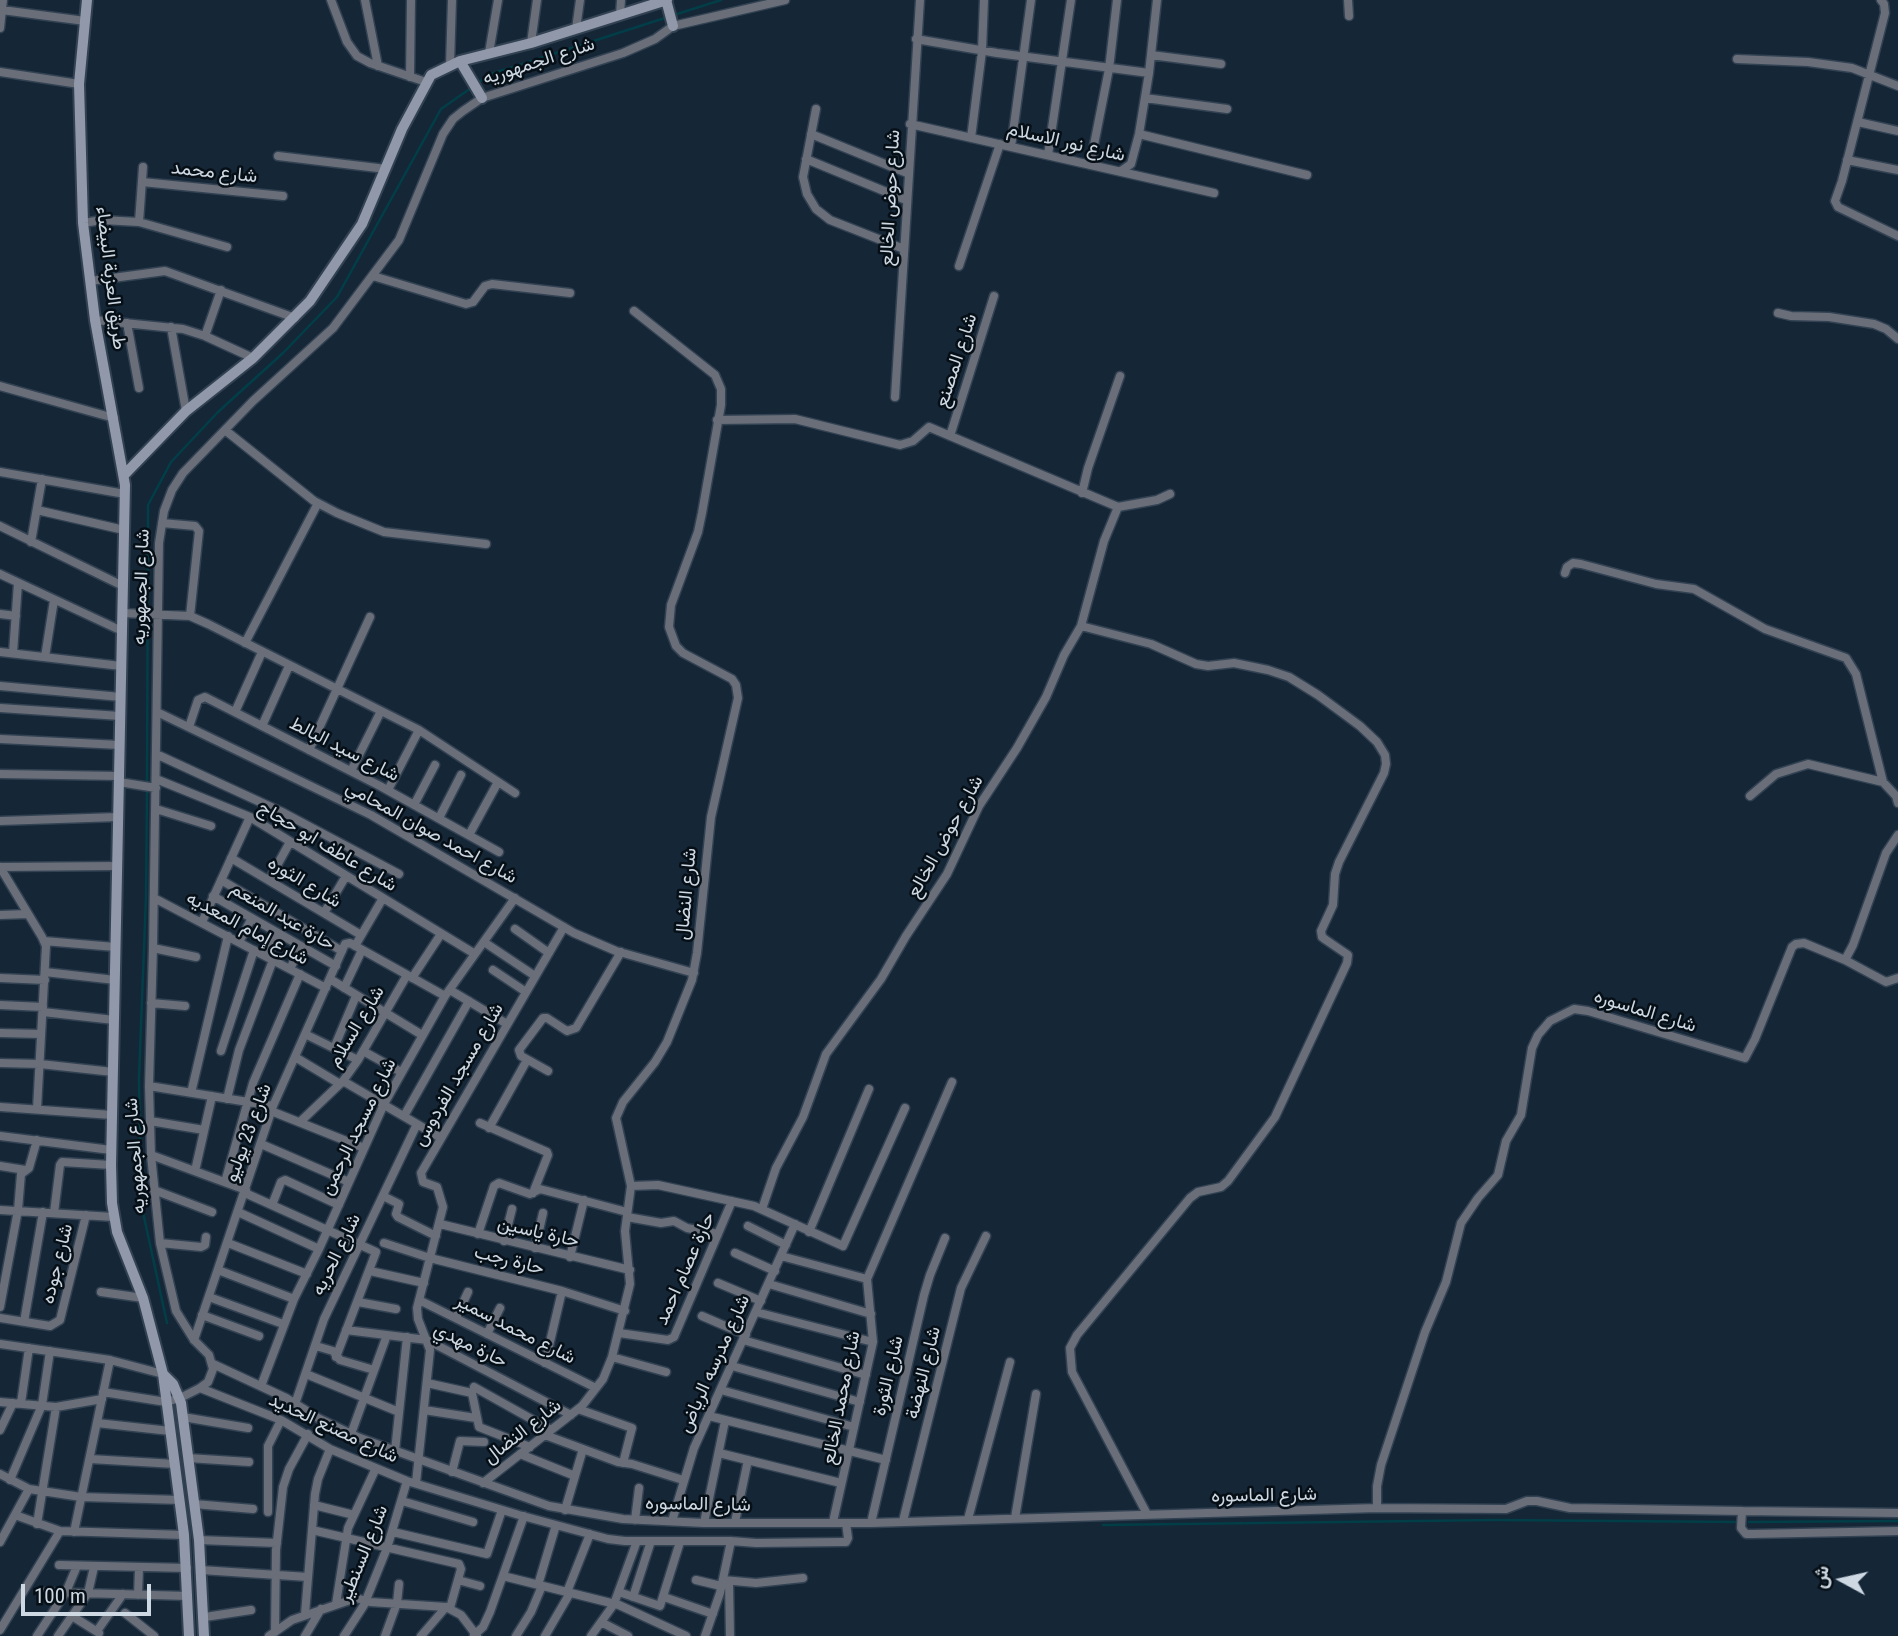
<!DOCTYPE html>
<meta charset="utf-8">
<style>
body{margin:0}
#map{position:relative;width:1898px;height:1636px;overflow:hidden;background:#152637;font-family:"Roboto Condensed",Vazirmatn,sans-serif}
canvas{display:block}
.north{position:absolute;left:1807px;top:1545px;width:70px;height:70px;-webkit-text-stroke:5px #070f16;paint-order:stroke;rotate:278deg;font-size:19px;font-weight:700;line-height:28px;text-align:center;color:#cdd8e3}
.north::after{content:'';display:block;margin:auto;width:24px;height:32px;background:#cdd8e3;clip-path:polygon(50% 0,100% 100%,50% 72%,0 100%)}
.scale{position:absolute;left:21px;top:1584px;width:130px;height:32px;box-sizing:border-box;border:4px solid #cdd8e3;border-top:0;padding-left:9px;font-size:21px;line-height:24px;white-space:nowrap;color:#cdd8e3;-webkit-text-stroke:5px #070f16;paint-order:stroke}
</style>
<div id="map">
<canvas width="1898" height="1636"></canvas>
<div class="north">ش</div>
<div class="scale">100 m</div>
</div>
<script>
const g = document.querySelector('canvas').getContext('2d');
g.lineJoin = 'round';
const toPath = rows => new Path2D(rows.map(r => 'M' + r).join(''));
function strokePath(path, color, width, dash) { g.strokeStyle = color; g.lineWidth = width; g.lineCap = dash ? 'butt' : 'round'; g.setLineDash(dash || []); g.stroke(path); }
function label(font, color, halo, rows, align = 'center') {
  g.font = font + ' "Roboto Condensed",Vazirmatn,sans-serif'; g.lineWidth = 5; g.setLineDash([]); g.textBaseline = 'middle'; g.strokeStyle = halo; g.fillStyle = color; for (const [text, x, y, turn = 0] of rows) {
    g.save(); g.translate(x, y); g.rotate((+turn || 0) * Math.PI / 180); g.textAlign = isNaN(turn) ? turn : align; if (halo) g.strokeText(text, 0, 0); g.fillText(text, 0, 0); g.restore();
  }
}
const stream = toPath([
 [674,15,721,0],
 [476,84,491,74,668,17],
 [147,783,148,505,171,462,218,412,283,353,337,297,441,109,471,88],
 [147,790,146,897,139,1077,141,1203,167,1323],
 [1749,1522,1898,1521],
 [1103,1525,1495,1520,1737,1522]
]);
const street = toPath([
 [331,0,347,42,357,56,370,63,426,82],
 [365,0,378,66],
 [1348,0,1349,16],
 [1881,0,1884,4,1885,13,1842,181,1835,201,1838,207,1898,236],
 [2,10,85,21],
 [620,15,621,0],
 [0,28,3,0],
 [576,29,580,0],
 [916,39,997,53,1149,73],
 [531,43,537,0],
 [489,53,498,0],
 [1151,55,1221,64],
 [1737,59,1808,62,1852,68,1898,86],
 [450,65,452,0],
 [0,72,79,84],
 [410,77,411,0],
 [1145,98,1227,109],
 [816,109,803,177,807,194,816,209,830,220,904,249],
 [1858,122,1898,131],
 [910,124,1214,193],
 [811,134,907,173],
 [1139,134,1307,175],
 [971,138,982,51,984,0],
 [1011,147,1031,0],
 [1048,155,1071,0],
 [278,156,386,169],
 [806,159,906,200],
 [1847,160,1898,170],
 [1090,165,1109,69,1117,0],
 [1121,171,1131,164,1139,134,1149,73,1157,0],
 [142,182,283,196],
 [139,222,143,167],
 [83,223,102,220,139,222,227,247],
 [959,266,1000,144],
 [373,276,466,304,473,302,485,286,492,284,570,293],
 [90,281,165,271,295,318],
 [1778,313,1791,316,1829,317,1874,324,1886,329,1898,339],
 [95,320,183,329,205,336,253,358],
 [127,323,139,388],
 [171,327,186,411],
 [205,336,221,290],
 [0,386,114,418],
 [895,397,920,0],
 [717,420,795,419,900,445,913,441,929,427,1118,507,1157,500,1170,494],
 [225,430,314,501,337,513,384,532,486,544],
 [950,436,994,296],
 [0,472,125,494],
 [1082,493,1088,468,1120,376],
 [37,510,124,530],
 [162,523,195,526,199,531,190,616],
 [0,526,123,586],
 [31,542,42,479],
 [1565,573,1567,567,1573,563,1581,564,1656,584,1694,589,1765,629,1846,658,1856,674,1883,782],
 [0,574,122,631],
 [122,613,190,616,208,624,419,730,515,793],
 [0,614,16,616],
 [1081,626,1151,644,1196,664,1208,666,1234,663,1268,670,1289,677,1318,695,1360,726,1377,742,1385,755,1386,764,1384,773,1339,862,1335,874,1333,905,1321,931,1322,937,1326,940,1348,955,1347,963,1275,1117,1228,1181,1221,1187,1198,1192,1190,1198,1077,1335,1070,1348,1072,1372,1147,1514],
 [245,643,318,503],
 [0,652,121,666],
 [13,653,18,583],
 [45,657,54,600],
 [0,686,121,697],
 [0,708,120,716],
 [157,712,371,815,574,933,616,951,694,973],
 [235,712,262,652],
 [262,726,289,666],
 [189,727,198,700,205,697,380,786,499,852],
 [0,739,120,745],
 [309,750,370,617],
 [156,754,284,813,399,874],
 [351,771,381,711],
 [0,774,119,776],
 [156,779,250,817,475,954],
 [119,782,156,788],
 [388,790,419,730],
 [1750,796,1776,774,1808,764,1883,782,1896,796,1898,803],
 [414,805,435,765],
 [156,809,211,826],
 [439,818,461,775],
 [0,821,118,817],
 [469,835,498,782],
 [231,858,361,935],
 [0,867,42,937,46,946,37,1109],
 [0,867,117,866],
 [221,880,342,951],
 [269,880,290,842],
 [213,896,336,966],
 [154,898,326,988],
 [324,913,346,876],
 [0,915,28,914],
 [202,922,250,817],
 [515,929,549,953],
 [44,941,115,947],
 [239,942,252,918],
 [484,942,535,976],
 [355,946,383,898],
 [153,948,196,957],
 [267,957,278,933],
 [1845,960,1853,945,1886,853,1898,835],
 [290,969,301,946],
 [493,970,526,992],
 [45,972,115,980],
 [0,978,45,980],
 [412,978,439,937],
 [330,979,422,1035],
 [344,988,362,950],
 [450,990,507,1024],
 [151,1003,185,1006],
 [0,1005,43,1007],
 [43,1012,114,1020],
 [0,1033,41,1034],
 [305,1034,358,1060],
 [334,1048,356,996],
 [221,1051,254,950],
 [363,1051,401,1072],
 [295,1057,340,1084],
 [0,1063,40,1064,113,1072],
 [548,1071,521,1056,519,1050,543,1018,547,1018,567,1031,576,1028,621,952],
 [343,1081,441,1138],
 [149,1086,273,1106],
 [191,1093,228,936],
 [227,1099,239,1050,273,960],
 [0,1107,112,1115],
 [271,1111,364,1148],
 [404,1116,469,1001],
 [150,1121,204,1130],
 [300,1122,343,1081,358,1060,407,975],
 [480,1123,547,1152,548,1155,533,1193],
 [489,1128,527,1060],
 [0,1136,111,1150],
 [261,1144,349,1182],
 [151,1155,246,1190],
 [0,1166,25,1170],
 [195,1171,212,1096],
 [225,1182,253,1083,300,974],
 [631,1186,658,1185,754,1206,843,1246,905,1108],
 [154,1190,212,1212],
 [245,1193,376,1252,336,1357],
 [383,1196,399,1204,396,1214,398,1217,436,1236],
 [272,1205,281,1182,285,1180,339,1205],
 [762,1209,776,1168,803,1117,826,1054,881,979,906,936,947,874,979,806,1017,748,1046,697,1064,655,1081,626,1104,541,1118,507],
 [0,1210,113,1217],
 [238,1212,319,1249],
 [54,1213,60,1165,62,1162,111,1165],
 [627,1217,661,1223,674,1221,687,1228,718,1234],
 [440,1224,630,1270],
 [748,1226,786,1245],
 [809,1232,869,1089],
 [478,1234,494,1186,499,1183,530,1194,540,1189,627,1212],
 [504,1241,512,1209],
 [160,1243,201,1247,205,1245,206,1237],
 [228,1243,307,1274],
 [384,1243,430,1258,562,1291,625,1311],
 [535,1248,543,1213],
 [735,1253,775,1271],
 [781,1256,867,1279],
 [570,1257,584,1200],
 [218,1270,294,1299],
 [370,1271,424,1283],
 [718,1283,761,1301],
 [769,1284,871,1314],
 [101,1292,143,1298],
 [209,1297,283,1324],
 [419,1300,596,1388],
 [358,1302,396,1309],
 [0,1307,18,1210,21,1174,29,1168,37,1140],
 [756,1312,873,1342],
 [202,1315,259,1336],
 [702,1316,746,1335],
 [0,1318,50,1326,60,1320,86,1215],
 [456,1318,468,1292],
 [24,1322,43,1212],
 [346,1330,427,1340,571,1415],
 [619,1333,668,1340,674,1337,732,1201],
 [487,1334,500,1308],
 [194,1340,273,1106,345,944,350,943,445,996],
 [743,1340,866,1375],
 [0,1344,110,1360,163,1374],
 [316,1346,333,1351,340,1360,374,1370],
 [612,1357,666,1372],
 [545,1363,562,1291],
 [213,1364,286,1398,318,1418,360,1438,549,1506,623,1519,704,1523,871,1523,1377,1508,1506,1509,1527,1501,1537,1501,1570,1508,1742,1511,1741,1528,1746,1534,1752,1534,1898,1531],
 [732,1366,860,1402],
 [306,1374,399,1412],
 [427,1383,472,1393,479,1427,530,1447],
 [261,1386,294,1299,319,1249,384,1104,445,996,515,898],
 [474,1387,551,1430],
 [200,1388,281,1420,330,1449,407,1481,519,1515,608,1539,625,1541,731,1541,756,1543,842,1542,846,1542,848,1538,846,1523],
 [721,1390,854,1427],
 [103,1392,166,1402,180,1398,200,1388,208,1382,213,1369,209,1355,194,1340,176,1311,160,1243,151,1155,149,1086,153,948,159,543,164,511,172,490,183,473,253,401,333,328,399,240,443,134,453,119,463,111,482,98,623,53,655,39,673,26,785,0],
 [0,1402,56,1407,102,1399],
 [21,1403,29,1348],
 [295,1404,324,1319,417,1124],
 [578,1409,632,1428,623,1463],
 [424,1410,476,1418],
 [709,1416,886,1460],
 [183,1417,248,1428],
 [97,1423,170,1431],
 [0,1430,13,1403],
 [351,1434,387,1335],
 [545,1435,618,1462,632,1464,683,1480],
 [395,1451,407,1337],
 [719,1453,841,1483],
 [520,1454,575,1476],
 [188,1458,249,1462],
 [90,1459,175,1464],
 [452,1472,460,1441,484,1442],
 [0,1474,29,1489,81,1497,180,1500],
 [10,1480,42,1405,50,1351],
 [416,1483,430,1350,418,1319,417,1308,443,1207,437,1187,423,1182,421,1173,564,927],
 [483,1483,582,1406,603,1379,612,1357,630,1284,625,1231,631,1186,616,1118,623,1102,655,1062,667,1042,692,980,697,953,711,817,738,698,736,685,732,679,683,653,676,646,669,627,671,605,698,532,702,513,721,405,721,389,715,375,634,311],
 [402,1501,473,1522],
 [194,1504,253,1509],
 [314,1505,354,1515],
 [1377,1508,1377,1486,1381,1465,1425,1332,1446,1282,1461,1223,1478,1198,1498,1175,1506,1141,1521,1115,1532,1048,1538,1035,1550,1021,1574,1009,1588,1011,1745,1058,1755,1039,1792,947,1796,944,1804,943,1845,960,1886,982,1898,978],
 [565,1510,583,1449],
 [1742,1511,1898,1513],
 [268,1512,268,1446,281,1420],
 [15,1515,60,1531,184,1535],
 [1015,1518,1036,1394],
 [968,1519,1010,1362],
 [635,1520,639,1488],
 [672,1521,694,1448,795,1224],
 [903,1521,961,1288,986,1236],
 [735,1522,748,1460],
 [833,1522,873,1342,867,1279,952,1082],
 [704,1523,725,1421],
 [871,1523,924,1295,930,1275,945,1238],
 [37,1524,56,1407],
 [312,1530,459,1564,461,1569,450,1608],
 [74,1532,110,1360],
 [393,1532,487,1554,502,1510],
 [199,1540,277,1543],
 [0,1542,29,1489],
 [59,1565,187,1568],
 [201,1570,308,1577],
 [503,1576,619,1605,686,1636],
 [458,1580,480,1586],
 [696,1580,721,1586],
 [723,1580,756,1583,803,1578],
 [729,1581,730,1636],
 [538,1585,556,1525],
 [45,1592,188,1596],
 [567,1592,590,1534],
 [619,1592,660,1606,680,1542],
 [138,1595,139,1568],
 [633,1597,651,1541],
 [664,1597,713,1614],
 [336,1604,348,1528,376,1468],
 [125,1613,154,1636],
 [305,1614,315,1494,318,1479,330,1449],
 [72,1616,99,1633],
 [205,1617,251,1610],
 [601,1622,628,1636],
 [0,1630,60,1531],
 [97,1631,123,1594],
 [275,1632,276,1550,283,1487,289,1469,308,1434],
 [474,1635,483,1627,490,1612,524,1516],
 [37,1636,66,1592,77,1566],
 [58,1636,88,1593,94,1567],
 [269,1636,292,1620,356,1598,370,1602,446,1607,461,1615,477,1636],
 [305,1636,321,1609],
 [344,1636,364,1605,387,1548,407,1481],
 [385,1636,397,1603,399,1584],
 [421,1636,446,1607],
 [516,1636,531,1612,542,1586],
 [545,1636,570,1593],
 [591,1636,614,1604,637,1541],
 [705,1636,720,1593,731,1541]
]);
const secondary = toPath([
 [87,0,79,84,83,223,95,320,125,485,111,1165,112,1203,117,1232,143,1298,163,1374,184,1535,189,1636],
 [666,0,673,26],
 [460,61,482,98],
 [125,474,186,411,253,358,310,301,362,224,402,129,431,75,460,61,531,43,667,0],
 [163,1374,173,1384,181,1403,199,1540,204,1636]
]);
const streetNames = [
 ["شارع الجمهوريه",539,62,-18],
 ["شارع نور الاسلام",1066,143,13],
 ["شارع محمد",214,173,6],
 ["شارع حوض الخالع",891,198,-87],
 ["طريق العزبة البيضاء",110,278,83],
 ["شارع المصنع",957,361,-72],
 ["شارع الجمهوريه",142,587,-88],
 ["شارع سيد البالط",344,750,27],
 ["شارع احمد صوان المحامي",431,833,29],
 ["شارع حوض الخالع",946,837,-61],
 ["شارع عاطف ابو حجاج",327,847,31],
 ["شارع الثوره",304,883,31],
 ["شارع النضال",687,894,-85],
 ["حارة عبد المنعم",282,917,30],
 ["شارع إمام المعديه",247,929,28],
 ["شارع الماسوره",1645,1012,17],
 ["شارع السلام",357,1027,-59],
 ["شارع مسجد الفردوس",459,1075,-60],
 ["شارع مسجد الرحمن",359,1127,-64],
 ["شارع 23 يوليو",249,1133,-70],
 ["شارع الجمهوريه",136,1156,-94],
 ["حارة ياسين",538,1233,13],
 ["شارع الحريه",337,1255,-64],
 ["حارة رجب",509,1261,14],
 ["شارع جوده",58,1264,-76],
 ["حارة عصام احمد",686,1269,-66],
 ["شارع محمد سمير",515,1330,27],
 ["حارة مهدي",470,1346,26],
 ["شارع مدرسه الرياض",715,1364,-66],
 ["شارع النهضة",924,1373,-76],
 ["شارع الثورة",889,1376,-77],
 ["شارع محمد الخالع",842,1398,-79],
 ["شارع مصنع الحديد",333,1429,25],
 ["شارع النضال",523,1432,-38],
 ["شارع الماسوره",1264,1496,-1],
 ["شارع الماسوره",698,1505,1],
 ["شارع السنطير",364,1554,-68]
];
strokePath(stream, '#023e47', 2.5);
strokePath(street, '#324253', 11);
strokePath(secondary, '#324253', 14);
strokePath(street, '#696e79', 8);
strokePath(secondary, '#9098a9', 10);
label('19px', '#cdd8e3', '#070f16', streetNames);
</script>
